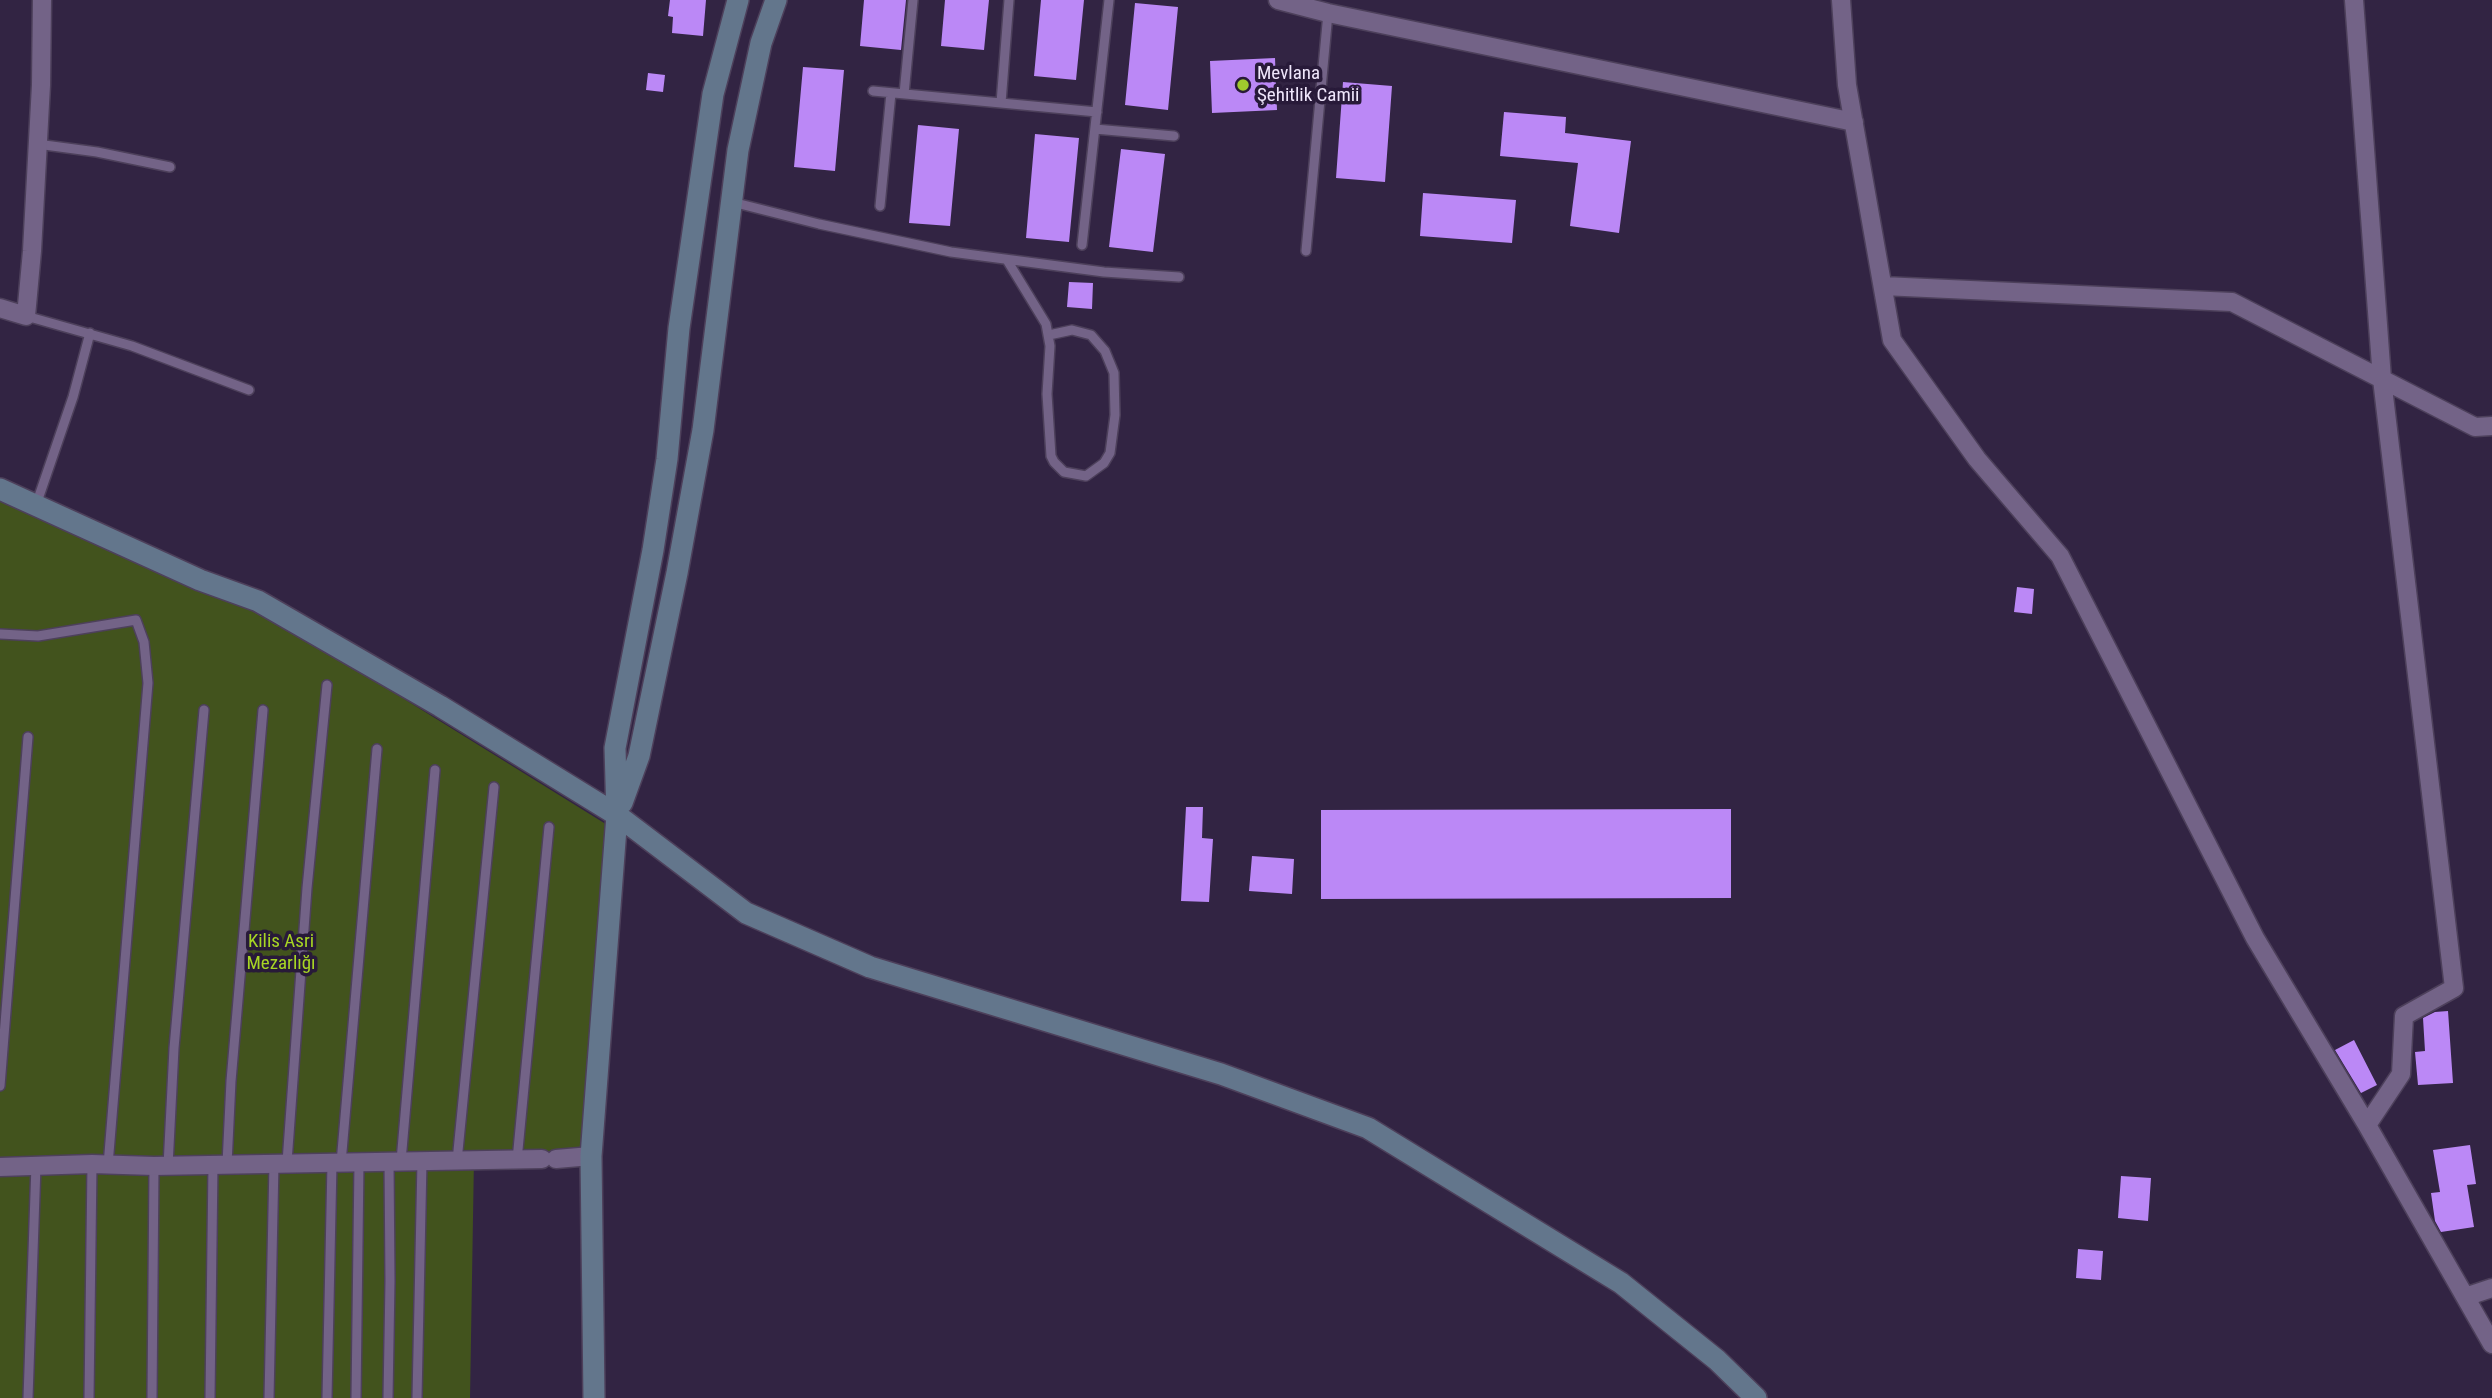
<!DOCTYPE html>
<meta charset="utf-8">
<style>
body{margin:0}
canvas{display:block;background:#322443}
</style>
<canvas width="2492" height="1398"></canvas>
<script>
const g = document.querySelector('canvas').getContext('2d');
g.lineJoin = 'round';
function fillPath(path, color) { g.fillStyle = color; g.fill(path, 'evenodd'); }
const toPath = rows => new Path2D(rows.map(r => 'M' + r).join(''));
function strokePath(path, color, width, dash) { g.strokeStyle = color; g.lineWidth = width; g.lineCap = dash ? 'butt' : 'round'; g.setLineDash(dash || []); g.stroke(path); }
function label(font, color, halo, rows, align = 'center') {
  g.font = font + ' "Roboto Condensed",sans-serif'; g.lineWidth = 7; g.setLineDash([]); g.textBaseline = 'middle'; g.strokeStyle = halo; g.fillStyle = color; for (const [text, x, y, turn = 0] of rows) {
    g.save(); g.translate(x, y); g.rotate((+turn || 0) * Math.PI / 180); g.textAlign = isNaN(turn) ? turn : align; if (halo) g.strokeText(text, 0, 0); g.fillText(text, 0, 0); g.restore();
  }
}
const green = toPath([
 [0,492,264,612,625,836,599,1148,474,1157,470,1398,0,1398]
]);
const building = toPath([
 [670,0,706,0,703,36,672,33,673,17,668,16],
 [864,0,906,0,901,50,860,46],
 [945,0,989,0,984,50,941,46],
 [1041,0,1084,0,1076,80,1034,76],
 [1135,3,1178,7,1168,110,1125,105],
 [1275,58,1277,110,1212,113,1210,61],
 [803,67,844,70,835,171,794,167],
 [648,73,665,75,663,92,646,90],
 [1343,82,1392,86,1385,182,1336,178],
 [1504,112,1566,117,1565,133,1631,141,1619,233,1570,226,1578,163,1500,156],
 [918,125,959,129,950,226,909,223],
 [1035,134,1079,138,1069,242,1026,238],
 [1121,149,1165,154,1153,252,1109,247],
 [1423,193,1516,200,1512,243,1420,236],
 [1069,282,1093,283,1092,309,1067,307],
 [2017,587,2034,589,2032,614,2014,612],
 [1186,807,1203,807,1202,838,1213,839,1209,902,1181,901],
 [1731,809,1731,898,1321,899,1321,810],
 [1252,856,1294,859,1292,894,1249,891],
 [2448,1011,2453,1083,2418,1085,2415,1052,2425,1051,2423,1018,2435,1012],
 [2354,1040,2377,1085,2361,1093,2335,1050],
 [2470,1145,2476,1184,2467,1185,2474,1227,2441,1232,2435,1221,2431,1193,2440,1192,2433,1150],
 [2121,1176,2151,1178,2148,1221,2118,1218],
 [2078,1249,2103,1251,2101,1280,2076,1278]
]);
const lane = toPath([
 [873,91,1097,112],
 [904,94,913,0],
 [1001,103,1009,0],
 [1095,129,1174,136],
 [37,144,97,152,170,167],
 [732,202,819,224,951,252,1104,272,1179,277],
 [880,206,891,93],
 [1082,245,1109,0],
 [1306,251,1328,13],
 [1007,260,1046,324,1050,346,1047,394,1051,456,1054,462,1064,472,1086,476,1104,463,1110,453,1115,415,1114,373,1105,351,1091,335,1072,330,1049,335],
 [26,316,132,346,249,390],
 [36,505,73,397,90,333],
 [0,634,38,636,136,620,144,642,148,683,108,1165],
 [0,1086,28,737],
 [517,1160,549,827],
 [401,1161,435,770],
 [457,1161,494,787],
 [287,1162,307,888,327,685],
 [341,1163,377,749],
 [227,1164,231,1081,263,710],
 [168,1166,174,1048,204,710],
 [28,1398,36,1165],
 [89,1398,92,1164],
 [152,1398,154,1166],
 [210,1398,213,1164],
 [269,1398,274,1163],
 [327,1398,332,1163],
 [356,1398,359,1163],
 [388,1398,390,1281,389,1162],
 [417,1398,422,1161]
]);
const street = toPath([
 [1278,0,1328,13,1854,122],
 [1841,0,1847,85,1892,340,1977,459,2060,556,2255,938,2367,1125,2492,1344],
 [2354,0,2382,379,2454,988,2404,1016,2401,1074,2367,1125],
 [1883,286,2232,302,2475,427,2492,426],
 [0,308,26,316,32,251,41,85,42,0],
 [556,1159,591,1156],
 [0,1167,92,1164,154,1166,542,1159],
 [2465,1297,2492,1288]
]);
const secondary = toPath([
 [0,489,200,580,258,601,440,706,617,815,746,913,870,967,1221,1074,1368,1128,1621,1283,1717,1360,1756,1398],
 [622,803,639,756,677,573,703,430,738,150,761,43,776,0],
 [594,1398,591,1156,617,815,615,748,653,550,667,459,679,328,713,94,738,0]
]);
const markers = [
 [1243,85,7,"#9fca2d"]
];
const poiNames = [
 ["Mevlana",1257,74],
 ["Şehitlik Camii",1257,96]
];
const parkNames = [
 ["Kilis Asri",281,942],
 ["Mezarlığı",281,964]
];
fillPath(green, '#42531d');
fillPath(building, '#bb88f6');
strokePath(lane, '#4d405b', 12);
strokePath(street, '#4d405b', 21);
strokePath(secondary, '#4d405b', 24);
strokePath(lane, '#736387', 9);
strokePath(street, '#736387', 18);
strokePath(secondary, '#63768c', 21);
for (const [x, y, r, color] of markers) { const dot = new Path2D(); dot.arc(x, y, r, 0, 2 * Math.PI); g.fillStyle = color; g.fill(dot); strokePath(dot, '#281a39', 2.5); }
label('19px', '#efe6fb', '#281a39', poiNames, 'left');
label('19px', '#a7d524', '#281a39', parkNames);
</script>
